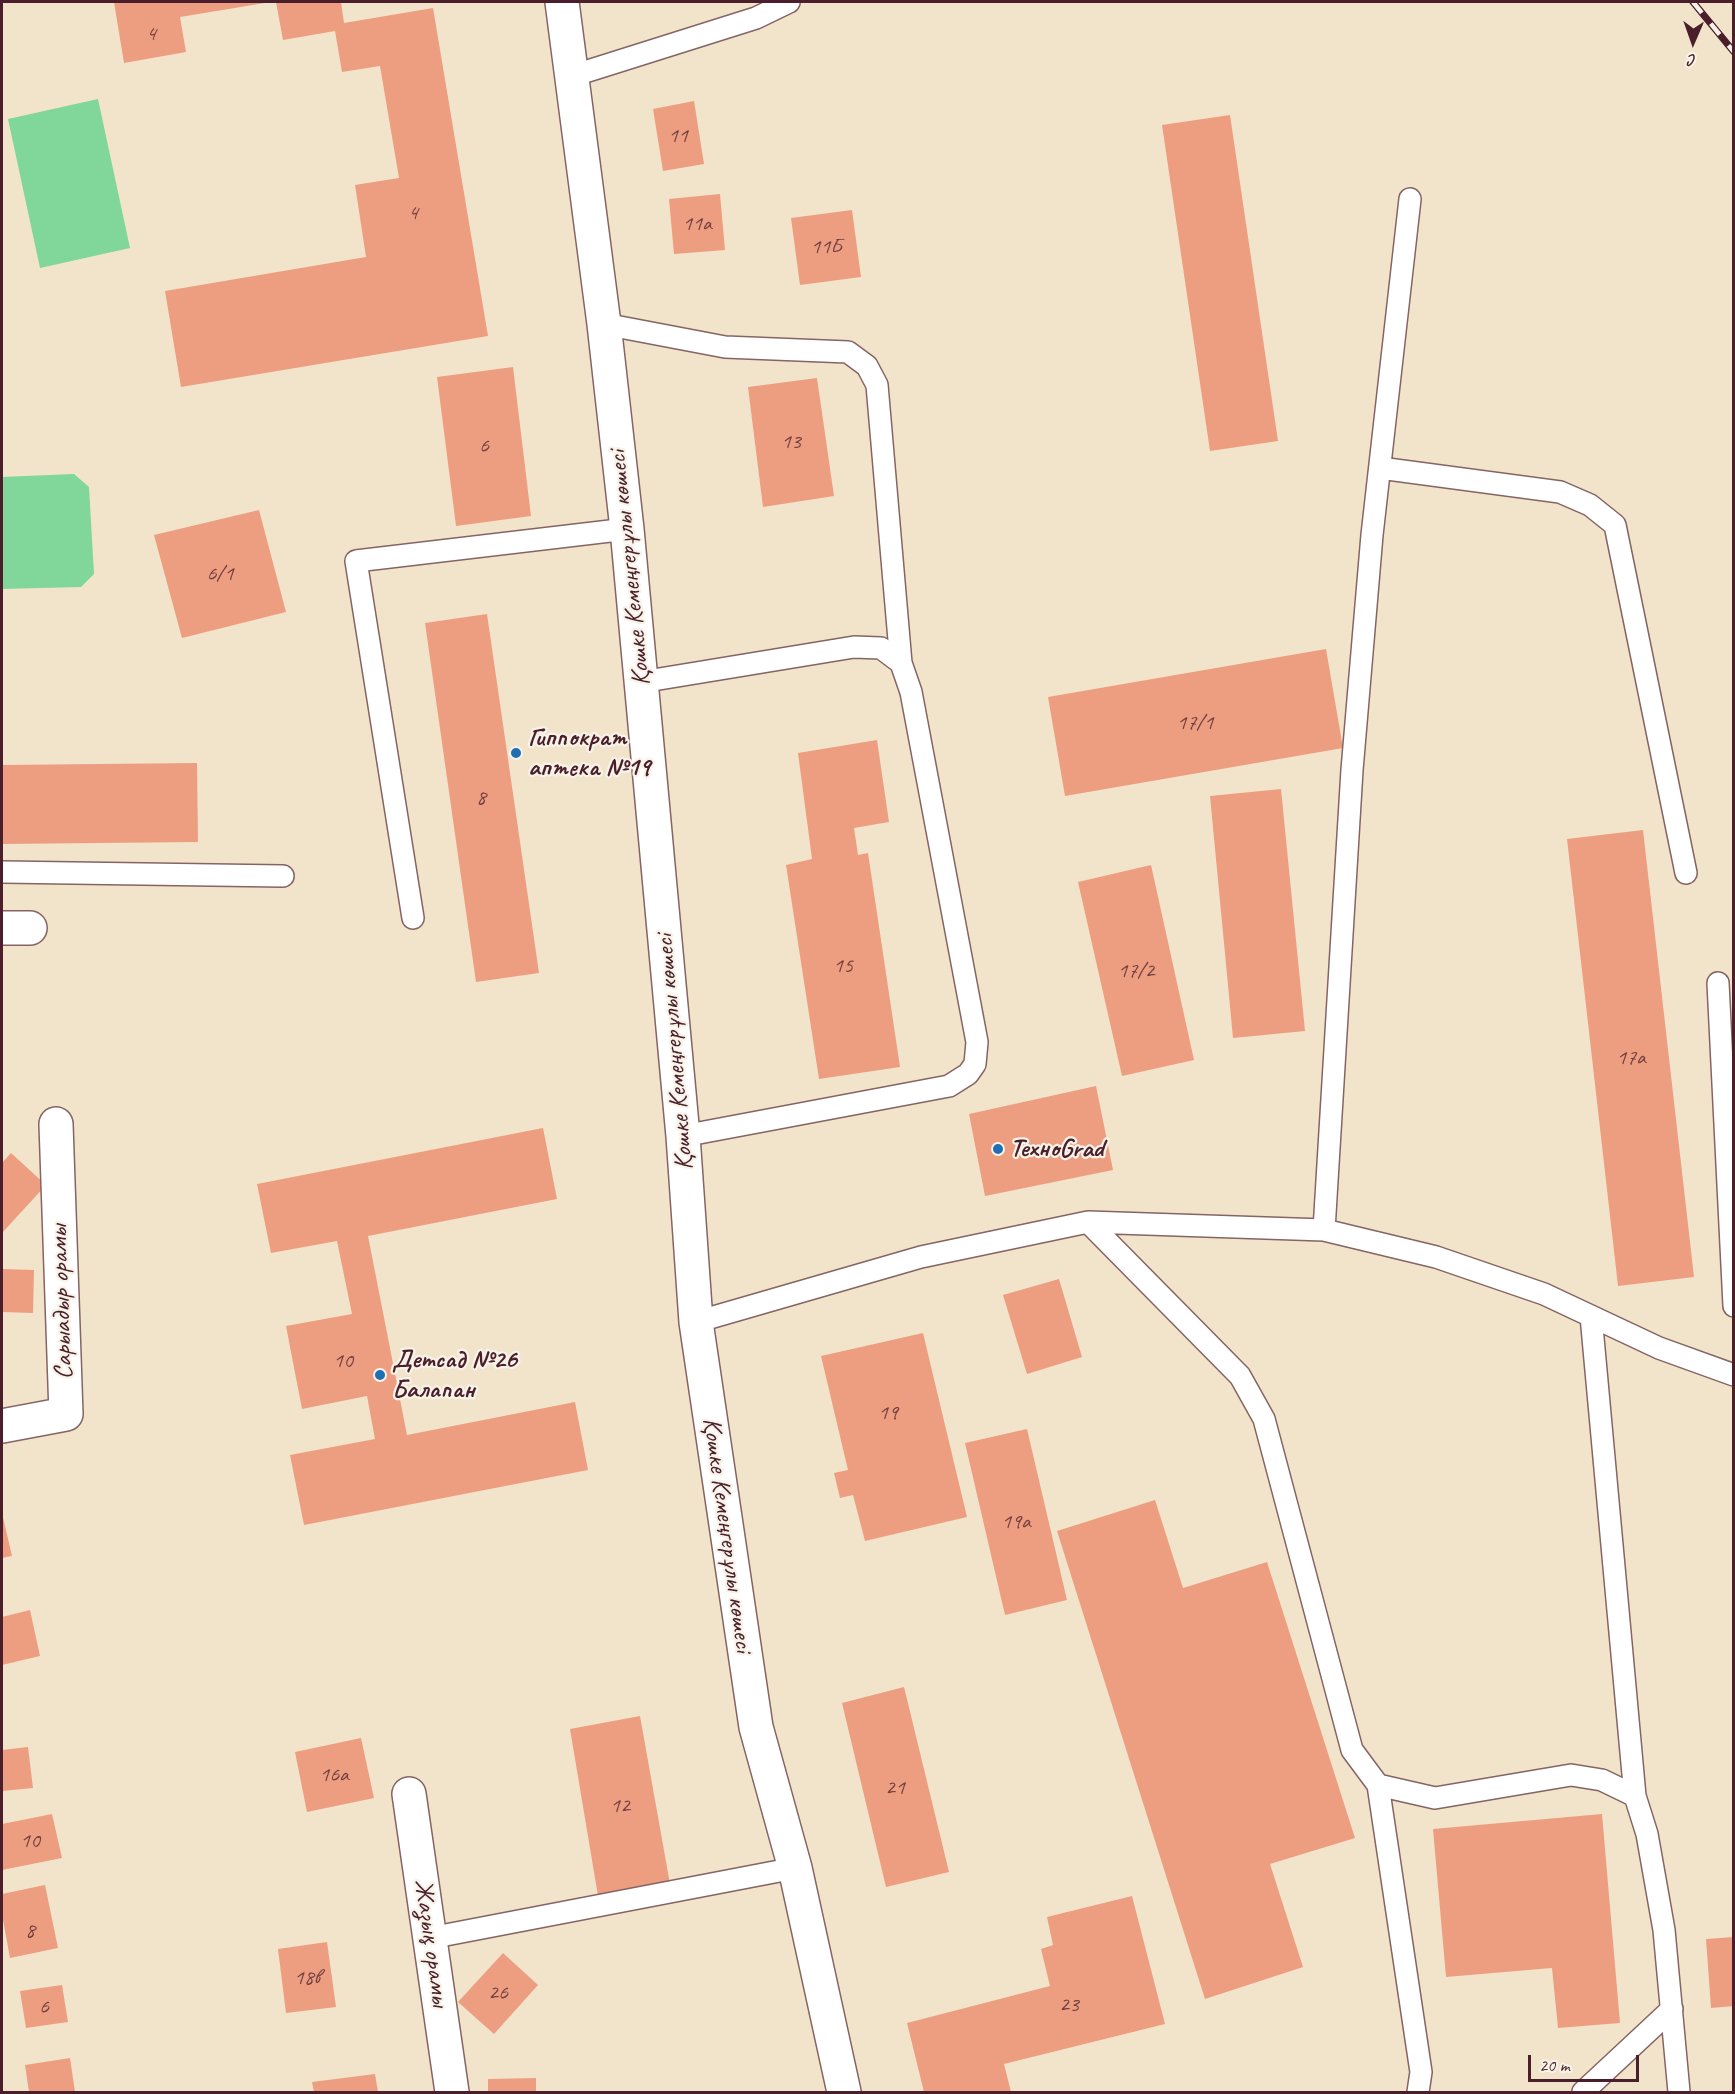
<!DOCTYPE html>
<meta charset="utf-8">
<style>
body{margin:0}
#map{position:relative;width:1735px;height:2094px;overflow:hidden;background:#f2e4ca;font-family:Caveat,sans-serif}
canvas{display:block}
.frame{position:absolute;inset:0;border:3px solid #4a1f2b;pointer-events:none}
.north{position:absolute;left:1663px;top:12px;width:60px;height:60px;-webkit-text-stroke:4px #f7f3e8;paint-order:stroke;rotate:182deg;font-size:16px;font-weight:700;line-height:24px;text-align:center;color:#4a1f2b}
.north::after{content:'';display:block;margin:auto;width:21px;height:27px;background:#4a1f2b;clip-path:polygon(50% 0,100% 100%,50% 72%,0 100%)}
.scale{position:absolute;left:1528px;top:2055px;width:111px;height:27px;box-sizing:border-box;border:3px solid #4a1f2b;border-top:0;padding-left:8px;font-size:18px;line-height:21px;white-space:nowrap;color:#4a1f2b;-webkit-text-stroke:4px #f7f3e8;paint-order:stroke}
</style>
<div id="map">
<canvas width="1735" height="2094"></canvas>
<div class="frame"></div>
<div class="north">С</div>
<div class="scale">20 m</div>
</div>
<script>
const g = document.querySelector('canvas').getContext('2d');
g.lineJoin = 'round';
function fillPath(path, color) { g.fillStyle = color; g.fill(path, 'evenodd'); }
const toPath = rows => new Path2D(rows.map(r => 'M' + r).join(''));
function strokePath(path, color, width, dash) { g.strokeStyle = color; g.lineWidth = width; g.lineCap = dash ? 'butt' : 'round'; g.setLineDash(dash || []); g.stroke(path); }
function label(font, color, halo, rows, align = 'center') {
  g.font = font + ' Caveat,sans-serif'; g.lineWidth = 4.5; g.setLineDash([]); g.textBaseline = 'middle'; g.strokeStyle = halo; g.fillStyle = color; for (const [text, x, y, turn = 0] of rows) {
    g.save(); g.translate(x, y); g.rotate((+turn || 0) * Math.PI / 180); g.textAlign = isNaN(turn) ? turn : align; if (halo) g.strokeText(text, 0, 0); g.fillText(text, 0, 0); g.restore();
  }
}
const green = toPath([
 [98,99,130,248,40,268,8,119],
 [74,474,89,487,94,574,81,587,2,589,2,477]
]);
const building = toPath([
 [114,2,265,2,265,3,180,17,186,52,124,63],
 [276,2,341,2,344,23,433,8,488,336,181,387,165,291,366,257,355,185,399,178,380,66,342,72,335,31,283,40],
 [694,101,704,164,663,171,653,109],
 [1230,115,1278,441,1210,451,1162,125],
 [720,194,725,250,674,254,669,199],
 [852,210,861,277,800,285,791,218],
 [513,367,531,516,456,526,437,377],
 [817,378,834,496,763,507,748,387],
 [259,510,286,612,182,638,154,535],
 [487,614,539,973,476,982,425,623],
 [1326,649,1343,748,1065,796,1048,697],
 [877,740,889,822,854,828,858,855,868,853,900,1067,819,1079,786,865,812,859,798,753],
 [197,763,198,842,2,844,2,765],
 [1281,789,1305,1031,1233,1038,1210,796],
 [1643,830,1694,1277,1618,1286,1567,839],
 [1151,865,1194,1060,1122,1076,1078,882],
 [1096,1086,1113,1170,985,1196,969,1114],
 [543,1128,557,1199,368,1236,407,1435,575,1402,588,1470,304,1525,290,1455,375,1439,367,1396,302,1409,286,1326,352,1314,337,1241,271,1253,257,1184],
 [11,1153,46,1185,2,1233,2,1163],
 [2,1269,34,1270,33,1313,2,1312],
 [1059,1279,1082,1357,1027,1374,1003,1295],
 [923,1333,967,1517,865,1541,853,1495,840,1498,834,1473,848,1470,821,1356],
 [1027,1429,1067,1600,1005,1615,965,1443],
 [1155,1500,1183,1588,1267,1562,1355,1838,1270,1864,1303,1967,1205,1999,1057,1531],
 [2,1513,12,1556,2,1558],
 [30,1610,40,1656,2,1665,2,1617],
 [904,1687,949,1872,886,1887,842,1703],
 [640,1716,670,1884,598,1896,570,1729],
 [361,1738,374,1798,307,1812,295,1752],
 [28,1747,33,1788,2,1791,2,1750],
 [52,1814,62,1858,2,1870,2,1824],
 [1602,1814,1620,2023,1558,2028,1552,1968,1446,1977,1433,1829],
 [45,1885,58,1948,10,1958,2,1914,2,1894],
 [1132,1896,1165,2024,1004,2064,1011,2092,924,2092,907,2023,1050,1986,1041,1949,1053,1945,1047,1917],
 [1734,1937,1734,2006,1711,2008,1706,1939],
 [327,1942,336,2007,286,2013,278,1949],
 [503,1953,538,1985,494,2034,458,2002],
 [62,1985,68,2022,26,2028,20,1991],
 [70,2058,75,2092,29,2092,25,2065],
 [375,2074,378,2092,314,2092,312,2082],
 [536,2078,536,2092,488,2092,488,2079]
]);
const service = toPath([
 [572,76,756,18,789,2],
 [604,324,725,347,848,352,867,366,877,385,901,663],
 [1380,468,1560,492,1590,505,1615,525,1686,873],
 [641,682,854,647,881,648,901,663,911,692,977,1042,975,1064,968,1074,949,1086,683,1136],
 [2,872,283,876],
 [413,918,356,561,627,529],
 [1718,983,1734,1306],
 [1088,1222,1240,1376,1264,1419,1352,1750,1378,1785,1435,1798,1571,1775,1602,1780,1635,1796,1647,1834,1664,1930,1679,2092],
 [1324,1230,1352,770,1372,535,1410,199],
 [1591,1316,1635,1796],
 [696,1322,921,1257,1088,1222,1324,1230,1436,1257,1544,1294,1659,1348,1734,1375],
 [1378,1785,1421,2072,1418,2092],
 [430,1938,795,1868],
 [1583,2092,1672,2009]
]);
const minor = toPath([
 [2,928,30,928],
 [2,1426,66,1414,56,1124],
 [409,1794,452,2092]
]);
const tertiary = toPath([
 [562,2,604,324,627,529,683,1136,696,1322,756,1727,795,1868,844,2092]
]);
const rail = toPath([
 [1693,2,1734,52]
]);
const markers = [
 [516,753,6,"#1f6fb2"],
 [998,1149,6,"#1f6fb2"],
 [380,1375,6,"#1f6fb2"]
];
const numberNames = [
 ["4",151,34],
 ["11",678,136],
 ["4",413,213],
 ["11а",697,224],
 ["11Б",826,247],
 ["13",791,442],
 ["6",484,446],
 ["6/1",220,574],
 ["17/1",1195,723],
 ["8",481,798],
 ["15",843,966],
 ["17/2",1136,971],
 ["17а",1631,1058],
 ["10",343,1361],
 ["19",888,1413],
 ["19а",1016,1522],
 ["16а",334,1775],
 ["21",895,1788],
 ["12",620,1806],
 ["10",30,1841],
 ["8",30,1931],
 ["18в",307,1978],
 ["26",498,1993],
 ["23",1069,2005],
 ["6",44,2007]
];
const streetNames = [
 ["Қошке Кемеңгерұлы көшесі",630,568,-96],
 ["Қошке Кемеңгерұлы көшесі",675,1052,-95],
 ["Сарыадыр орамы",62,1302,-92],
 ["Қошке Кемеңгерұлы көшесі",727,1535,82],
 ["Жазық орамы",431,1943,82]
];
const poiNames = [
 ["Гиппократ",528,738],
 ["аптека №19",528,768],
 ["ТехноGrad",1010,1149],
 ["Детсад №26",392,1360],
 ["Балапан",392,1390]
];
fillPath(green, '#81d69a');
fillPath(building, '#ed9e81');
strokePath(service, '#856463', 24);
strokePath(minor, '#856463', 36);
strokePath(tertiary, '#856463', 36);
strokePath(service, '#fff', 21);
strokePath(minor, '#fff', 33);
strokePath(tertiary, '#fff', 33);
strokePath(rail, '#4a1f2b', 7);
strokePath(rail, '#f7f3e8', 4.5, [14]);
for (const [x, y, r, color] of markers) { const dot = new Path2D(); dot.arc(x, y, r, 0, 2 * Math.PI); g.fillStyle = color; g.fill(dot); strokePath(dot, '#f7f3e8', 2); }
label('22px', '#733f40', null, numberNames);
label('26px', '#4a1f2b', '#f7f3e8', streetNames);
label('bold 26px', '#4a1f2b', '#f7f3e8', poiNames, 'left');
</script>
